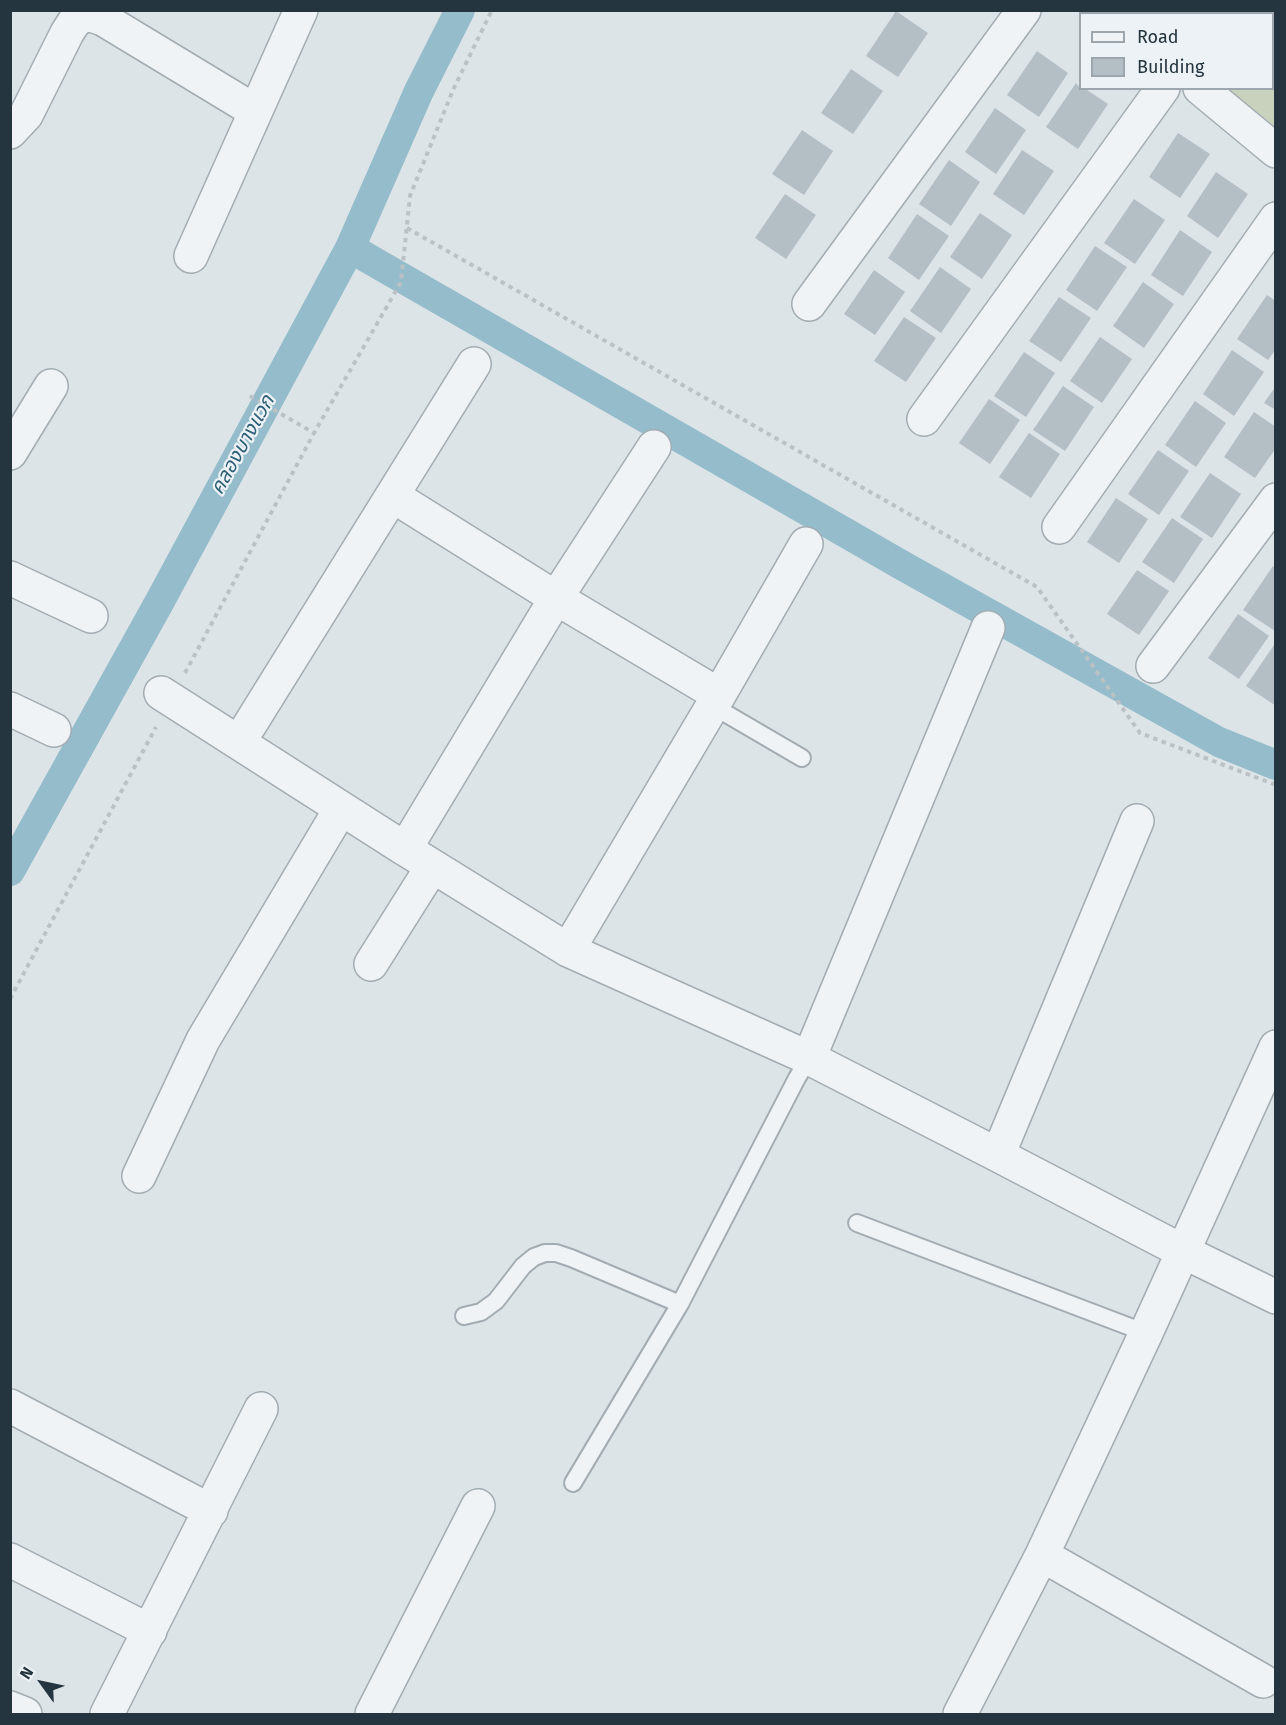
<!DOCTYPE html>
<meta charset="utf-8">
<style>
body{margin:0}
#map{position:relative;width:1286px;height:1725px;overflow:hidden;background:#dde4e8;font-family:"Fira Sans",sans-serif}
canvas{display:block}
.frame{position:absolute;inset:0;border:12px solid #25353f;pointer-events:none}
.legend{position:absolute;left:1079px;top:12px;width:195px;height:78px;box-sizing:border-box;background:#ecf2f5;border:2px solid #9ca6ac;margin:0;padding:8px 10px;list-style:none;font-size:18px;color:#25353f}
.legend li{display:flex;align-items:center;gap:12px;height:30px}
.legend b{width:30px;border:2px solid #9ca6ac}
.north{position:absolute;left:12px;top:1653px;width:60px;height:60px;-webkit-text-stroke:4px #ecf2f5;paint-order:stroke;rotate:303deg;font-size:16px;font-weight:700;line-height:24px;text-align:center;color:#25353f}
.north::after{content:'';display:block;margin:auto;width:21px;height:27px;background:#25353f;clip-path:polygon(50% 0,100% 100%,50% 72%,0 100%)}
</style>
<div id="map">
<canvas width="1286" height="1725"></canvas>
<div class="frame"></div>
<ul class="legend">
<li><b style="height:8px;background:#f0f3f6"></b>Road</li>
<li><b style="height:16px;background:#b4bec5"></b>Building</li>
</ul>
<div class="north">N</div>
</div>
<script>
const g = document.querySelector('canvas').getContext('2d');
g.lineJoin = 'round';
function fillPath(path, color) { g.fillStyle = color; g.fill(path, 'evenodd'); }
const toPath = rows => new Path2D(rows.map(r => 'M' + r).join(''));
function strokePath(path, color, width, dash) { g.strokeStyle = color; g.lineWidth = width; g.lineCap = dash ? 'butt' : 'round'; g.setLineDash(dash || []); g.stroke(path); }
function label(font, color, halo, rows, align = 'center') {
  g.font = font + ' "Fira Sans","Noto Sans Thai",sans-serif'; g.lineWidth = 4.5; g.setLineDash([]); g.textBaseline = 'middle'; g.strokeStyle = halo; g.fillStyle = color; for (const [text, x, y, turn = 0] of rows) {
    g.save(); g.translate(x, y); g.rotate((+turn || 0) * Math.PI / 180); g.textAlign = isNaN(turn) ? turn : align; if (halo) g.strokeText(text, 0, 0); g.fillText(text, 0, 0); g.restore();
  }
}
const green = toPath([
 [1134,11,1275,11,1275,129,1227,89,1272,88,1272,14,1138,14]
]);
const canal = toPath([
 [350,248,905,567,1219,742,1276,765],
 [10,871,160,601,350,248,419,91,460,10]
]);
const building = toPath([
 [896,11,928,33,898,77,866,56],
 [1037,51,1068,73,1039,117,1007,95],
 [851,69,883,91,853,134,821,113],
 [1076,83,1080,88,1084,88,1108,104,1078,149,1046,127],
 [995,108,1026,130,996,174,965,152],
 [802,130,833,151,804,195,772,174],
 [1178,133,1210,154,1180,198,1149,177],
 [1022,150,1054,171,1024,215,993,194],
 [949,160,980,182,951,226,919,204],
 [1216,172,1248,194,1218,238,1187,216],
 [785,194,816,215,786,259,755,238],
 [1134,199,1165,220,1135,264,1104,243],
 [980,213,1012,235,982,279,950,257],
 [917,214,949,236,919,280,888,258],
 [1180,230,1212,252,1183,296,1151,275],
 [1095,246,1127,267,1097,311,1066,290],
 [940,267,971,289,941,333,910,311],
 [874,270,905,292,875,335,844,314],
 [1143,282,1174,304,1144,348,1113,326],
 [1267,295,1276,301,1276,349,1268,360,1237,339],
 [1059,297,1091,318,1061,362,1029,341],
 [904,317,936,338,906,382,874,361],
 [1100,337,1132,359,1102,403,1070,381],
 [1232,350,1264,372,1234,416,1203,394],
 [1024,352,1055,373,1026,417,994,396],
 [1063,386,1094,407,1065,451,1033,430],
 [1276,386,1276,410,1264,403],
 [989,399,1020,420,990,464,959,443],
 [1195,401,1226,423,1196,467,1165,445],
 [1254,412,1276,427,1276,448,1255,478,1224,457],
 [1029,433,1060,454,1031,498,999,477],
 [1158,450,1189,471,1159,515,1128,494],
 [1210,473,1241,494,1212,538,1180,517],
 [1116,498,1148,519,1119,563,1087,542],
 [1172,518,1203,539,1174,583,1142,562],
 [1273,566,1276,568,1275,631,1243,610],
 [1137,570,1169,591,1139,635,1107,614],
 [1238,614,1269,636,1239,679,1208,658],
 [1276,642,1276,706,1246,686]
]);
const path = toPath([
 [407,228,1037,587,1140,733,1276,785],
 [250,396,314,433,401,282,410,196,453,90,492,10],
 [185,673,314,433],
 [10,999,156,727]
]);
const lane = toPath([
 [713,706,802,758],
 [857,1223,1146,1333],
 [464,1316,481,1312,496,1301,523,1266,534,1257,545,1253,556,1253,571,1258,680,1304],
 [573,1483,680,1304,797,1078,809,1058]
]);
const street = toPath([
 [1105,10,1109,14],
 [1200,88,1276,151],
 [10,132,26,115,67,33,74,22,82,16,91,15,103,19,255,111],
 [191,256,301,10],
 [809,304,1024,10],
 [924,419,1163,88],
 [10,453,51,386],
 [393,496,556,598,719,695],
 [1059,527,1276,219],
 [806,544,719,695,568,950,809,1058],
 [10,578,91,616],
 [988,628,809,1058,998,1155],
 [1153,666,1276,500],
 [161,693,405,849],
 [10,709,54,730],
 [249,726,474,364],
 [1137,821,998,1155,1182,1251,1276,1297],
 [568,950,405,849,556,598,654,447],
 [371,964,432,867],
 [139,1176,203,1040,340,810],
 [10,1406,211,1511],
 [1042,1555,1263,1681],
 [10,1560,150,1631],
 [10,1708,25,1714],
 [107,1714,261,1409],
 [372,1714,478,1506],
 [960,1714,1042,1555,1146,1333,1276,1047]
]);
const waterNames = [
 ["คลองบางแวก",243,445,-61]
];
fillPath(green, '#c8d2bd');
strokePath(canal, '#95bccb', 30);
fillPath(building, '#b4bec5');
strokePath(lane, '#a2acb2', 20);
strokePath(street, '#a2acb2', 36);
strokePath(path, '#bbc2c6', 4, [4.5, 4.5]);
strokePath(lane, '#f0f3f6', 16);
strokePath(street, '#f0f3f6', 33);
label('italic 20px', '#2d5f76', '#ecf2f5', waterNames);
</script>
